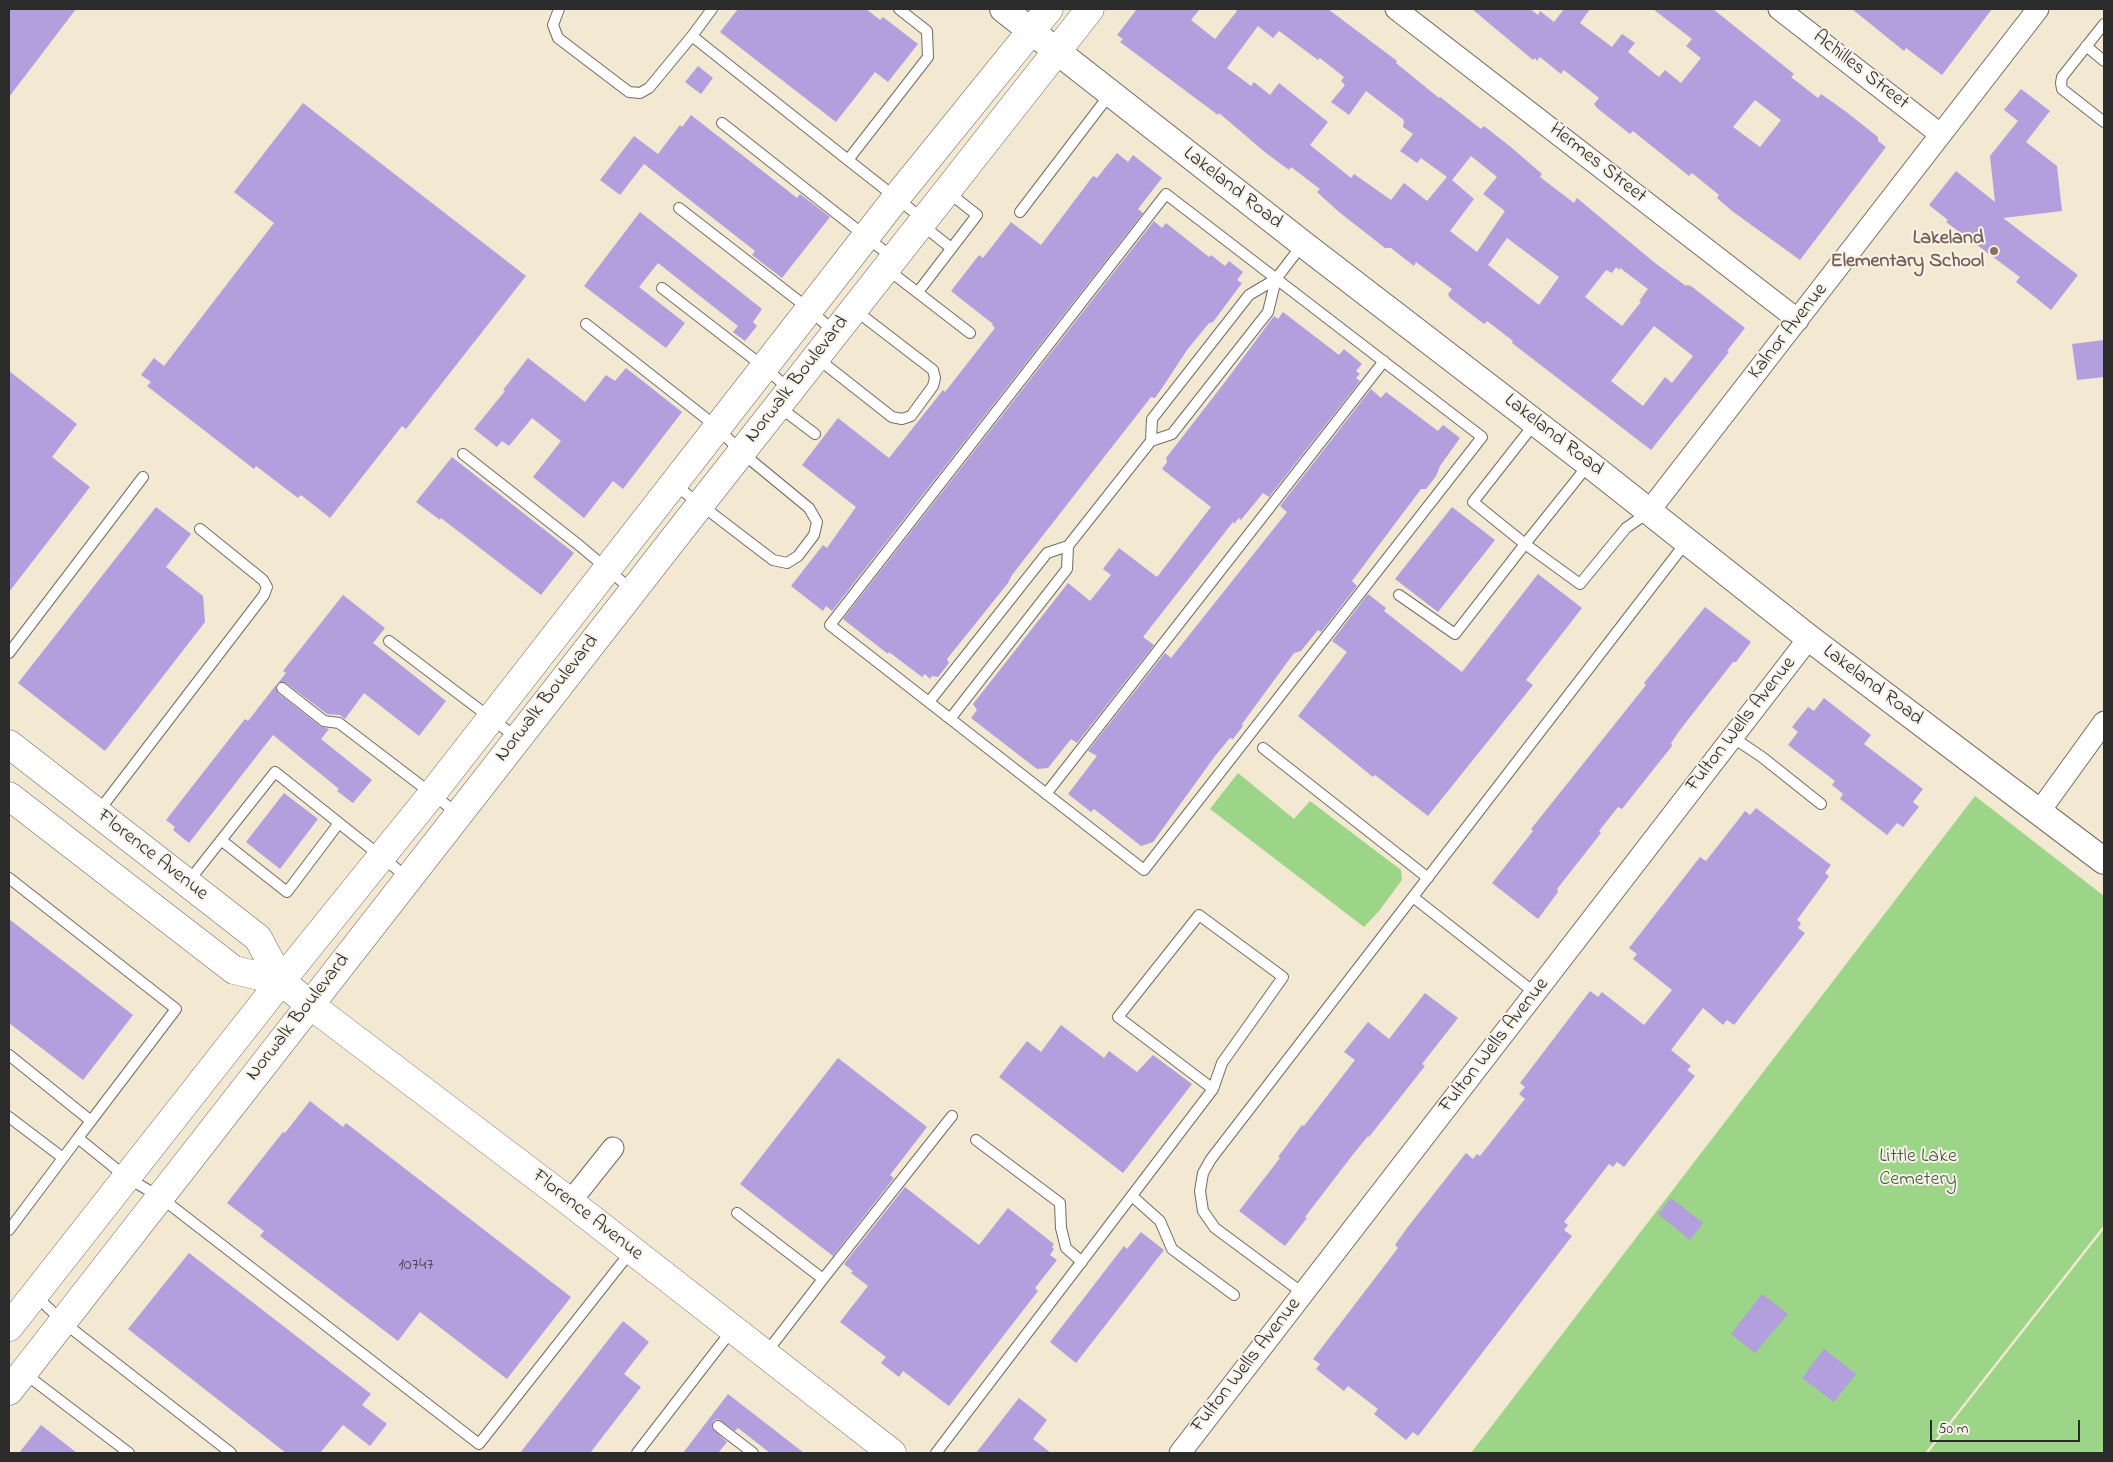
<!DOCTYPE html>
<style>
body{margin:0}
#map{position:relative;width:2113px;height:1462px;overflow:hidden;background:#f3e8d1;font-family:"Indie Flower",sans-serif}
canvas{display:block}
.frame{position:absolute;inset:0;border:10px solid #2b2b2b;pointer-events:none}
.scale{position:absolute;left:1930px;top:1420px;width:150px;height:22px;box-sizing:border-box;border:2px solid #2b2b2b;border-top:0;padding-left:6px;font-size:15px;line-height:18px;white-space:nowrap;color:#2b2b2b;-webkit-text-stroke:4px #f7f3e8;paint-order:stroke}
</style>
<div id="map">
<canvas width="2113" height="1462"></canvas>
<div class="frame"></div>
<div class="scale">50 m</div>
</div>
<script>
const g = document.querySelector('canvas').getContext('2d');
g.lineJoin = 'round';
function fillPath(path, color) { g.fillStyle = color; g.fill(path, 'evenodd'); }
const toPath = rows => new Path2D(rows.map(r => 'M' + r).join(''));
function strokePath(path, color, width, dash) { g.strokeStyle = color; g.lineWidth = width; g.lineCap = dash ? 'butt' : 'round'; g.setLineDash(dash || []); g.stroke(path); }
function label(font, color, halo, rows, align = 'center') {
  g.font = font + ' "Indie Flower",sans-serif'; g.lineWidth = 4; g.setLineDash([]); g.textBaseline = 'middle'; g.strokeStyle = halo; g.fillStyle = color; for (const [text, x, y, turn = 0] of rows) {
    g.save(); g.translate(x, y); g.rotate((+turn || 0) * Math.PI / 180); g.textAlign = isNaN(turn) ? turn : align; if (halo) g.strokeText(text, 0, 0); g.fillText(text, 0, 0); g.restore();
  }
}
const green = toPath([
 [1238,773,1294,819,1310,801,1401,870,1402,880,1379,911,1364,927,1210,809],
 [1975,796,2104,896,2104,1225,1925,1453,1471,1453],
 [2104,1229,2104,1453,1928,1453]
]);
const building = toPath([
 [9,9,76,9,9,97],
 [738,9,866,9,880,20,883,17,918,44,888,82,875,72,836,122,720,32],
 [1137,9,1200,9,1191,20,1215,39,1237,11,1235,9,1328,9,1397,61,1396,63,1439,98,1440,97,1481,129,1484,126,1512,148,1542,174,1540,177,1574,203,1577,198,1655,263,1686,286,1687,285,1691,286,1745,328,1727,351,1729,352,1651,450,1512,343,1513,341,1487,321,1484,324,1450,298,1448,294,1452,289,1416,262,1414,266,1391,248,1385,248,1339,212,1317,192,1320,189,1291,167,1289,170,1266,153,1219,113,1218,115,1120,42,1123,39,1117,35],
 [1258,26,1273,38,1279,31,1318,60,1320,58,1344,77,1341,81,1345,85,1331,102,1349,115,1366,91,1404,120,1403,127,1413,134,1400,151,1417,163,1421,158,1447,177,1427,201,1404,183,1391,200,1354,174,1351,178,1310,145,1328,122,1279,83,1270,95,1254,82,1251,86,1227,68],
 [1471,156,1497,177,1483,194,1505,211,1477,252,1450,231,1474,199,1452,180],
 [1507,238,1559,277,1539,305,1488,265],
 [1616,267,1619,270,1620,268,1648,289,1639,301,1641,302,1622,326,1585,297,1606,270,1612,273],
 [1654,326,1693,356,1672,383,1665,377,1643,406,1611,381],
 [1472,9,1530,9,1538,15,1540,11,1554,22,1564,9,1590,9,1580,23,1612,47,1622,34,1635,43,1628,52,1659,77,1665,70,1681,83,1701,58,1686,46,1692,39,1653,9,1713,9,1794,74,1791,77,1818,98,1821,94,1845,111,1878,137,1878,141,1886,147,1800,260,1732,211,1717,198,1719,195,1692,173,1689,176,1633,131,1630,134,1597,108,1594,104,1599,98,1564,70,1561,74,1540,57,1537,61,1535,58,1533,60],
 [1755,100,1781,120,1760,147,1733,127],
 [1852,9,1992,9,1942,75,1906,48,1904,51],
 [698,66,713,78,701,94,685,82],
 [2021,89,2050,111,2026,142,2057,166,2062,211,2003,218,2078,275,2051,310,2016,282,2020,277,1946,222,1948,220,1929,205,1956,171,1995,202,1990,156,2018,121,2004,110],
 [303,103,526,276,406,429,402,426,330,518,301,495,298,498,256,466,254,469,147,386,151,382,141,375,154,358,164,366,274,223,234,192],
 [691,115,797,198,800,194,830,217,782,278,752,255,755,251,644,164,620,195,600,180,634,136,658,154,680,125,682,127],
 [1117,153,1128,162,1133,155,1162,178,1138,209,1143,213,832,611,826,606,823,611,791,586,823,545,827,548,856,507,802,465,838,418,889,458,943,390,945,392,995,328,992,325,993,324,951,291,979,255,983,258,1011,222,1041,245,1093,176,1097,178],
 [640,212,762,309,753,322,757,326,745,341,733,332,738,326,658,263,639,287,685,323,666,348,584,286],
 [1154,221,1162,228,1166,223,1209,257,1211,255,1225,266,1229,261,1243,272,1237,280,1242,283,1213,322,1209,323,1187,350,1164,385,1155,398,1151,397,1012,575,1008,583,947,659,949,663,938,677,932,676,930,679,925,674,922,677,889,652,888,654,843,619],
 [1283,312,1339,355,1344,349,1362,364,1356,371,1360,374,1356,378,1360,381,1269,497,1263,493,1241,520,1239,518,1234,524,1233,522,1143,637,1154,645,1077,743,1071,739,1048,768,1037,769,971,718,977,710,973,704,1068,583,1090,601,1111,575,1103,569,1119,548,1157,577,1211,507,1162,469,1167,462,1166,458,1225,382,1274,316,1278,319],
 [2104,340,2104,377,2077,380,2072,344],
 [528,358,585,402,606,375,615,381,626,368,682,412,623,489,613,481,584,518,533,477,561,441,532,418,509,446,502,441,497,447,474,429,505,391,503,390],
 [9,371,77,424,52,457,90,487,9,592],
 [1371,389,1381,398,1386,392,1438,431,1443,425,1460,438,1440,466,1436,476,1426,489,1421,489,1352,581,1357,586,1321,632,1318,630,1301,651,1294,653,1242,724,1243,726,1233,739,1230,738,1215,756,1153,842,1141,846,1094,809,1091,812,1068,794,1097,756,1088,751,1165,653,1171,658,1287,512,1280,506],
 [452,457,574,553,541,595,441,518,440,520,416,502],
 [156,507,191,534,166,567,203,596,205,622,105,751,18,683],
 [1452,507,1495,540,1438,612,1395,579],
 [1538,574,1582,608,1526,680,1533,685,1428,816,1375,775,1373,777,1298,716,1347,652,1332,641,1368,594,1386,608,1384,611,1462,672],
 [343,595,385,628,373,643,446,701,419,736,364,693,345,719,340,715,327,714,286,683,278,683,286,673,283,671],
 [1705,607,1751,642,1736,662,1733,662,1680,730,1671,743,1672,746,1622,809,1618,807,1599,831,1601,833,1557,889,1558,892,1538,919,1492,883,1533,831,1531,829,1646,685,1644,683],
 [276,685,278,693,320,726,329,729,321,739,372,780,353,803,337,791,339,789,273,735,189,843,173,830,175,827,166,820,245,719,248,721],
 [1824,698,1871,735,1864,744,1923,789,1913,802,1919,807,1903,827,1897,823,1887,835,1840,799,1843,794,1832,785,1835,781,1788,745,1798,732,1792,727,1808,707,1814,711],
 [284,793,318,819,280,869,246,842],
 [1756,808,1831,865,1825,873,1829,876,1797,920,1801,923,1798,928,1805,933,1734,1025,1727,1020,1723,1025,1703,1008,1671,1050,1691,1066,1687,1070,1695,1076,1624,1167,1617,1162,1613,1167,1609,1164,1564,1222,1568,1225,1564,1230,1572,1236,1436,1413,1418,1436,1413,1432,1406,1440,1374,1414,1378,1409,1348,1386,1344,1391,1316,1369,1320,1364,1313,1359,1398,1248,1395,1245,1407,1228,1466,1153,1473,1159,1477,1154,1480,1156,1525,1099,1519,1094,1525,1087,1520,1083,1590,991,1598,997,1602,992,1644,1025,1672,990,1633,959,1637,954,1629,948,1700,857,1706,861,1745,811,1750,815],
 [9,919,133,1015,83,1080,9,1023],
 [1425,993,1458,1018,1422,1064,1425,1066,1369,1137,1368,1136,1351,1157,1305,1217,1307,1218,1285,1246,1239,1211,1280,1158,1278,1157,1302,1125,1304,1126,1355,1060,1344,1052,1368,1022,1389,1039],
 [1061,1025,1104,1058,1109,1051,1137,1072,1153,1055,1192,1084,1123,1173,999,1077,1027,1041,1041,1052],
 [838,1058,927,1127,890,1175,894,1178,833,1256,740,1184],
 [310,1101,343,1127,346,1123,571,1297,507,1379,420,1312,398,1341,260,1236,264,1231,227,1203,283,1132,285,1133],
 [905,1187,979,1245,1008,1208,1054,1244,1052,1247,1054,1249,1050,1255,1057,1260,1035,1288,1038,1291,949,1406,903,1371,899,1377,881,1363,886,1357,840,1322,868,1286,851,1273,853,1271,844,1264],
 [1671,1198,1703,1223,1690,1240,1658,1214],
 [1141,1232,1164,1250,1076,1363,1050,1342,1124,1246,1127,1249],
 [189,1253,371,1394,362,1405,387,1424,370,1446,343,1425,320,1453,286,1453,128,1329],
 [1762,1294,1788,1314,1755,1353,1731,1334],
 [623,1321,649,1342,624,1374,641,1387,590,1453,520,1453],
 [1824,1349,1856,1374,1834,1402,1802,1378],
 [728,1394,804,1453,770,1453,738,1428,735,1431,718,1419,713,1421,712,1428,727,1442,718,1453,683,1453],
 [1019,1398,1047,1420,1033,1439,1051,1453,976,1453],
 [41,1425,77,1453,19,1453]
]);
const service = toPath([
 [559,9,553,25,558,38,629,92,640,93,649,88,692,36],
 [712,9,692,36,848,160],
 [899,9,927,31,928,57,848,160,923,219],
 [2104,24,2062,77,2061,83,2062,89,2104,122],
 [2086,46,2104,61],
 [722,123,893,258],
 [1166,194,1482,437,1144,870,830,625,1166,194],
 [679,208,809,309,834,332],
 [1020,212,1110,94],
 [921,224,951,248],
 [887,269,970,333],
 [662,288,764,367,789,389],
 [918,292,977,215,948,192],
 [586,324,717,427,741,452,809,508,817,522,814,535,798,556,787,563,773,560,675,485],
 [817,358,892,417,902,419,911,416,933,386,935,378,933,370,855,310],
 [778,406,815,434],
 [1535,423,1473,502,1525,544,1589,464],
 [1151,441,1152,419,1249,295,1276,279,1302,245],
 [463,454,580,546,632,590],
 [1399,595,1455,634,1525,544,1580,584,1626,528,1649,512],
 [389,641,517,738],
 [9,653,143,477],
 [282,688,324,721,339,723,457,813],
 [929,702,1047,553,1068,546,1151,441,1172,434,1268,312,1276,279],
 [950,719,1067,569,1068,546],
 [1732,737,1762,757,1821,804],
 [1263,748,1428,878],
 [1046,794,1384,361],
 [98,812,264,595,267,587,263,580,200,529],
 [221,840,287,892,339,823],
 [9,878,176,1009,78,1138],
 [188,882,275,772,408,878],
 [1413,897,1535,993],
 [9,1055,91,1121],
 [9,1117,63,1158],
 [976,1140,1060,1203,1061,1228,1066,1248,1082,1262],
 [1132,1196,1160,1221,1172,1249,1234,1295],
 [737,1213,823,1279,766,1353],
 [9,1230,78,1138,126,1177,160,1197,479,1444,632,1250],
 [823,1279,952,1116],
 [1304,1294,1215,1228,1203,1211,1200,1191,1203,1173,1211,1159,1687,541],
 [35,1295,63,1322,231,1453],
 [24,1373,129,1453],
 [718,1426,753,1453],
 [637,1453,732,1330],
 [936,1453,1213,1089,1222,1063,1283,977,1199,915,1118,1017,1213,1089]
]);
const minor = toPath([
 [1396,9,1798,320],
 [1779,9,1940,134],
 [1649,511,2038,9],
 [2039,812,2104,722],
 [570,1202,613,1148],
 [1180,1453,1809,638]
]);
const tertiary = toPath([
 [1003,9,1303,244,1589,464,1809,638,2104,861]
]);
const secondary = toPath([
 [9,744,258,938,281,981,309,1004,570,1202,892,1453],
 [9,796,234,970,281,981],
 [9,1327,281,981,432,794,896,198,1049,9],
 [9,1391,700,505,1090,9]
]);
const markers = [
 [1994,251,5,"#8d6e63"]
];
const numberNames = [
 ["10747",416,1266]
];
const streetNames = [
 ["Achilles Street",1860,71,38],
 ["Hermes Street",1597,164,38],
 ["Lakeland Road",1232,189,38],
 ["Kalnor Avenue",1789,332,-52],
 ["Norwalk Boulevard",798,380,-52],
 ["Lakeland Road",1553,436,38],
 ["Lakeland Road",1872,686,37],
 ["Norwalk Boulevard",548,699,-52],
 ["Fulton Wells Avenue",1742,725,-52],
 ["Florence Avenue",152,856,38],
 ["Norwalk Boulevard",299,1018,-52],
 ["Fulton Wells Avenue",1495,1046,-52],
 ["Florence Avenue",587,1216,38],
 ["Fulton Wells Avenue",1247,1366,-52]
];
const educationNames = [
 ["Lakeland",1984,240],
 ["Elementary School",1984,263]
];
const parkNames = [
 ["Little Lake",1918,1158],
 ["Cemetery",1918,1181]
];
fillPath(green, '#9cd587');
fillPath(building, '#b39ede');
strokePath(service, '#716d65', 12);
strokePath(minor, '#716d65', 23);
strokePath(tertiary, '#716d65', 28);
strokePath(secondary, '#716d65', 29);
strokePath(service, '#fff', 10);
strokePath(minor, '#fff', 21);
strokePath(tertiary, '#fff', 26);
strokePath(secondary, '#fff', 28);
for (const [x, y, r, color] of markers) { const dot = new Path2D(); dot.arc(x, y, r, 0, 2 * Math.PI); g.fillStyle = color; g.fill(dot); strokePath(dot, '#f7f3e8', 2); }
label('18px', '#4d4858', null, numberNames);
label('20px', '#2b2b2b', '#f7f3e8', streetNames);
label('bold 20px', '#785e54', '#f7f3e8', educationNames, 'right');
label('20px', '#475642', '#f7f3e8', parkNames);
</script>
